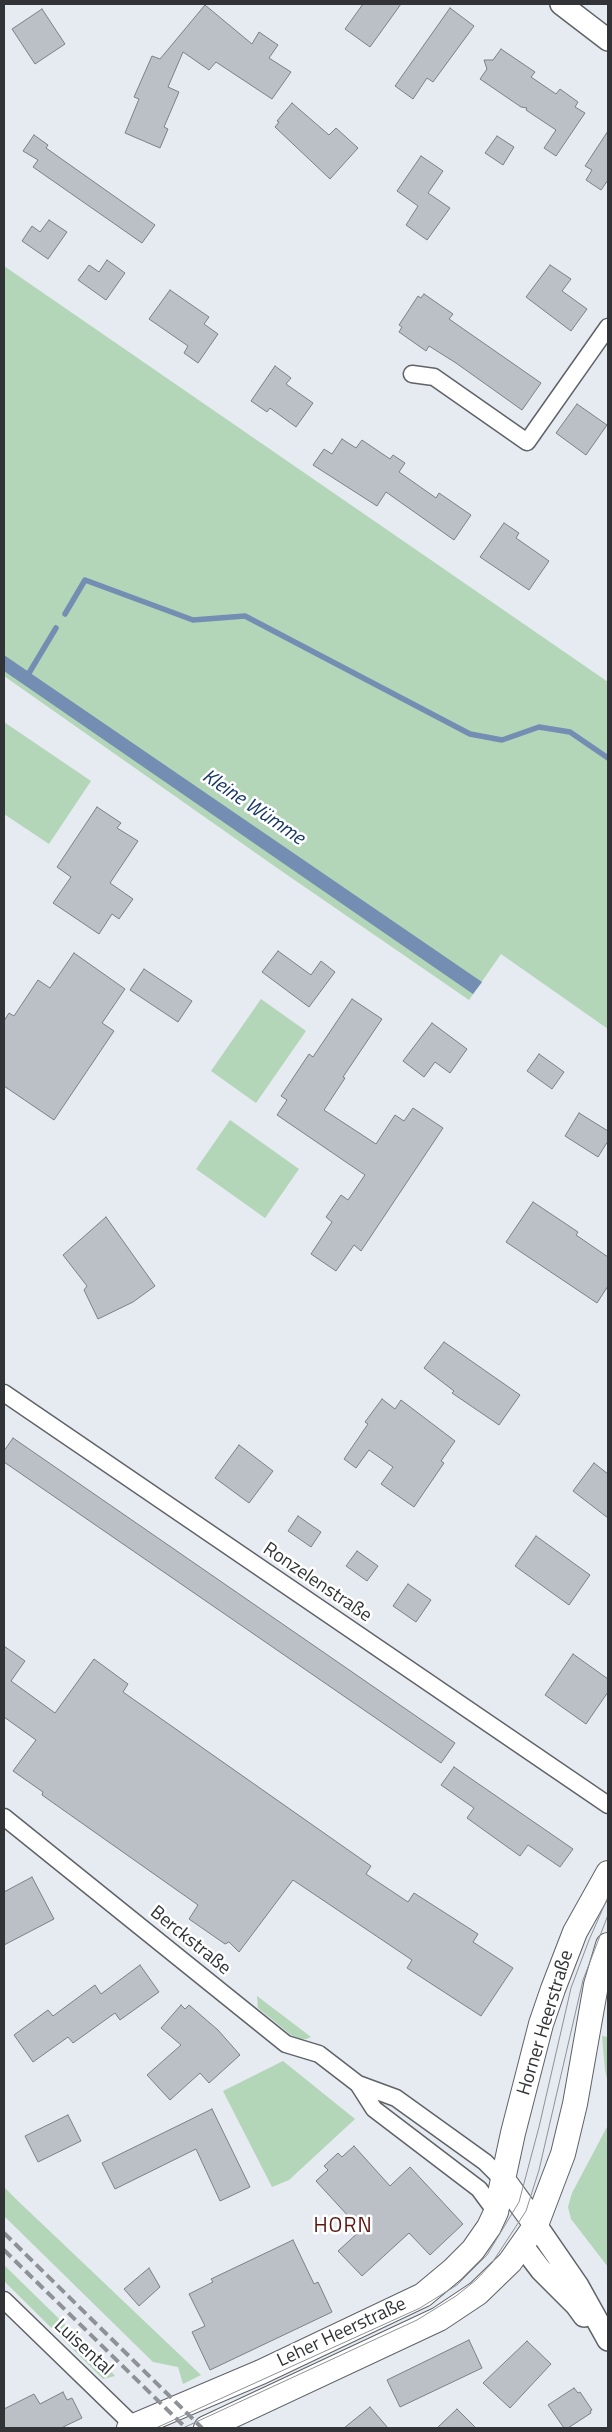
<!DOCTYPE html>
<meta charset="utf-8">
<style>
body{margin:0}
#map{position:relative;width:612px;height:2432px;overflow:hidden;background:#e6eaf1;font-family:"Titillium Web",sans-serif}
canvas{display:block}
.frame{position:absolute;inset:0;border:5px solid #313336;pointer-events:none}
</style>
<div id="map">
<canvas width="612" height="2432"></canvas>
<div class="frame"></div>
</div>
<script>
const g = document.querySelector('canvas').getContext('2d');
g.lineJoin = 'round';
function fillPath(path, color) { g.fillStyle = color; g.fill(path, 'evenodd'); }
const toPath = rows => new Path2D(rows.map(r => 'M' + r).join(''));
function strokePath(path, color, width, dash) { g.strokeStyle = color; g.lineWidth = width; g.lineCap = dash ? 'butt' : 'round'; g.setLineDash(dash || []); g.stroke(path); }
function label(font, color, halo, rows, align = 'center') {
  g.font = font + ' "Titillium Web",sans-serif'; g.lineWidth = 5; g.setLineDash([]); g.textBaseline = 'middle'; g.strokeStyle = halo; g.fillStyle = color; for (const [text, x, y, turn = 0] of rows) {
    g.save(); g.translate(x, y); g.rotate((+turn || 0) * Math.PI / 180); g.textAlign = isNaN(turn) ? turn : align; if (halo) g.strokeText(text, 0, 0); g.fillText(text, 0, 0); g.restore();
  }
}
const green = toPath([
 [4,266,608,682,608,1029,501,954,469,1000,280,870,4,676],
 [4,722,91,781,49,844,4,814],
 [261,999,306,1031,256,1103,211,1071],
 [230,1120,299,1169,265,1218,196,1169],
 [257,1996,311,2037,306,2039,296,2039,258,2008],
 [602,2036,608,2037,608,2083,605,2070],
 [283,2061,355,2119,289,2180,272,2187,223,2091],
 [608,2125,608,2267,571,2219,568,2207,572,2193],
 [4,2187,18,2201,201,2375,183,2384,178,2367,153,2362,4,2216],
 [4,2265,94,2353,115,2376,103,2379,4,2281]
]);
const water = toPath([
 [4,655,482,982,473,994,4,671]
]);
const stream = toPath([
 [65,614,85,580,193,620,245,616,470,734,502,740,539,727,570,732,608,758],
 [26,678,56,628]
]);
const building = toPath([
 [363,4,401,4,370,47,345,29,363,4],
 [205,5,252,44,259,32,278,45,269,58,291,72,272,99,216,62,209,70,183,52,168,87,179,92,164,127,168,129,160,148,125,133,139,99,134,97,152,56,160,59,205,5],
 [450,8,474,26,433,82,427,78,413,99,395,86,450,8],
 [42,9,65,44,35,64,12,29,42,9],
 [501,49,535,72,531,77,556,94,560,89,578,102,575,107,585,113,556,156,544,148,556,130,526,110,527,108,521,107,480,79,487,69,484,60,493,60,501,49],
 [292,103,329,135,336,128,358,148,330,179,275,127,279,122,277,121,292,103],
 [608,131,608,180,601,190,586,180,592,170,585,166,608,131],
 [34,135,48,145,46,148,155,225,142,243,33,167,38,160,23,151,34,135],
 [497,136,514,147,503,165,485,153,497,136],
 [421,156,443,171,428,193,450,208,427,240,406,225,418,206,397,191,421,156],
 [49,220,67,232,48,259,22,241,32,226,40,232,49,220],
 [107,260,125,273,106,300,78,280,89,265,99,272,107,260],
 [550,265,571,279,562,291,587,309,571,331,526,297,550,265],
 [170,290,209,317,204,324,218,334,198,363,184,353,188,346,149,319,170,290],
 [424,294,453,314,449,319,541,383,522,410,456,363,429,346,426,351,399,332,402,327,399,325,418,296,421,298,424,294],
 [275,366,291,378,286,384,313,403,296,427,270,408,267,412,251,401,275,366],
 [577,404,607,425,586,455,556,433,577,404],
 [342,439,356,448,362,440,390,459,393,455,405,463,399,472,436,498,439,493,471,515,454,540,386,492,377,506,313,465,324,449,332,454,342,439],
 [504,523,519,533,516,538,549,561,529,590,480,557,504,523],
 [97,807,121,823,117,828,138,841,110,883,133,899,119,919,112,914,99,934,53,903,71,877,57,867,97,807],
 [278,951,311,975,321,961,335,972,309,1007,262,972,278,951],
 [74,953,125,989,102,1023,114,1031,54,1120,4,1086,4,1021,9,1013,14,1016,38,980,50,988,74,953],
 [144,969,192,1001,178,1022,130,990,144,969],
 [352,999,382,1019,343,1077,345,1078,324,1110,376,1144,395,1115,404,1121,413,1108,443,1128,361,1251,354,1245,336,1271,311,1254,332,1222,326,1217,341,1195,348,1200,365,1175,277,1115,287,1100,281,1096,309,1054,313,1057,352,999],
 [432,1023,467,1049,450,1073,435,1062,424,1077,403,1061,432,1023],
 [539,1054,564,1072,552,1089,527,1071,539,1054],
 [579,1113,608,1131,608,1141,598,1157,565,1136,579,1113],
 [533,1202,578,1232,576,1235,608,1257,608,1286,597,1303,506,1242,533,1202],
 [106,1217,155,1286,133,1302,98,1319,84,1290,87,1286,63,1255,106,1217],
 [444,1342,520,1395,499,1425,452,1393,454,1391,424,1368,444,1342],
 [382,1399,395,1409,401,1400,455,1441,441,1461,444,1463,414,1507,381,1484,393,1467,369,1450,356,1468,344,1459,368,1424,365,1422,382,1399],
 [13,1438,455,1743,441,1763,4,1462,4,1451,13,1438],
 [239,1445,273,1471,249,1503,215,1478,239,1445],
 [594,1463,608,1474,608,1518,573,1491,594,1463],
 [298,1516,321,1532,311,1547,288,1531,298,1516],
 [536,1536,590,1575,569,1605,515,1566,536,1536],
 [357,1551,378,1566,367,1581,346,1566,357,1551],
 [408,1584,431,1600,416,1622,393,1606,408,1584],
 [4,1646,25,1661,11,1681,55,1713,94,1659,128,1684,123,1692,371,1866,366,1874,408,1902,414,1893,478,1934,473,1942,513,1968,481,2016,407,1968,412,1960,293,1880,239,1952,229,1942,225,1944,189,1919,198,1905,42,1795,43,1792,13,1771,36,1740,4,1717,4,1646],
 [573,1654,608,1679,608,1692,586,1724,545,1695,573,1654],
 [454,1767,573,1849,560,1867,528,1845,520,1856,467,1818,474,1808,441,1785,454,1767],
 [32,1877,54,1919,4,1945,4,1892,32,1877],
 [140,1965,159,1992,120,2020,115,2013,73,2043,68,2037,33,2062,14,2035,48,2010,53,2016,95,1985,101,1994,140,1965],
 [181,2005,185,2009,189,2005,218,2030,240,2055,209,2083,200,2073,170,2100,147,2075,181,2045,161,2028,181,2005],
 [212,2109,250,2187,220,2201,196,2149,115,2189,102,2163,212,2109],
 [68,2115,81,2141,38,2162,25,2136,68,2115],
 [354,2146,390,2186,410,2167,463,2224,430,2255,409,2233,362,2276,338,2251,361,2230,316,2181,328,2170,324,2166,338,2153,342,2157,354,2146],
 [293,2240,314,2284,318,2282,332,2312,210,2370,192,2332,205,2326,189,2294,213,2282,211,2279,293,2240],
 [149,2268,160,2287,139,2306,124,2289,149,2268],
 [469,2340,482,2368,400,2407,387,2380,469,2340],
 [527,2341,551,2364,510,2408,483,2383,527,2341],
 [574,2388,578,2393,580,2392,592,2410,590,2411,591,2413,568,2428,564,2428,548,2405,574,2388],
 [63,2392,67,2400,72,2398,82,2418,61,2428,4,2428,4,2409,34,2394,40,2404,63,2392],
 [370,2407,388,2428,344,2428,370,2407],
 [457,2409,476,2428,437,2428,457,2409]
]);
const minor = toPath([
 [412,374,434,377,527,442,608,327],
 [4,1393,608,1805],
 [4,1817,286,2044,319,2054,358,2084,396,2098,485,2162,504,2181],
 [358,2084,374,2109,479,2189,496,2212],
 [4,2300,136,2428]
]);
const tertiary = toPath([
 [561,4,608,40],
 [536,2225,578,2286,608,2340],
 [522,2245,541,2270,576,2305,584,2316]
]);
const secondary = toPath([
 [504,2181,536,2225],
 [129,2428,261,2372,423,2295,453,2270,473,2250,489,2227,496,2212,513,2133,541,2024,553,1989,575,1932,608,1873],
 [206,2428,439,2319,478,2293,510,2262,536,2225,563,2154,575,2104,596,1985,608,1945]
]);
const tram = toPath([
 [156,2428,420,2308,457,2285,487,2255,519,2202,539,2127,571,1988,589,1940,608,1897],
 [183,2428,417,2320,456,2296,476,2280,492,2263,526,2211,539,2170,583,1980,608,1915]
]);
const rail = toPath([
 [4,2233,202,2428],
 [4,2250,186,2428]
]);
const streetNames = [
 ["Ronzelenstraße",317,1583,34],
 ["Berckstraße",190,1941,39],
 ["Horner Heerstraße",546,2023,-73],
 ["Leher Heerstraße",342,2333,-25],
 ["Luisental",83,2348,43]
];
const waterNames = [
 ["Kleine Wümme",253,808,34]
];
const quarterNames = [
 ["HORN",343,2227]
];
fillPath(green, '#b3d5b8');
fillPath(water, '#748db3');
strokePath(stream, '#748db3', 5.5);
fillPath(building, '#bbbfc6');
strokePath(building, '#7c8086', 1);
strokePath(minor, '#5f6269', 19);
strokePath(tertiary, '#5f6269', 24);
strokePath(secondary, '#5f6269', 26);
strokePath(minor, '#fff', 16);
strokePath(tertiary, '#fff', 21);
strokePath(secondary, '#fff', 24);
strokePath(tram, '#8e9196', 1);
strokePath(rail, '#8e9196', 4, [10, 5]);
label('19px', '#313336', '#fff', streetNames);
label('italic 20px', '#163768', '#fff', waterNames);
g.letterSpacing = '1px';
label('21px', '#5b1710', '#fff', quarterNames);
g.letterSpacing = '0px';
</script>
